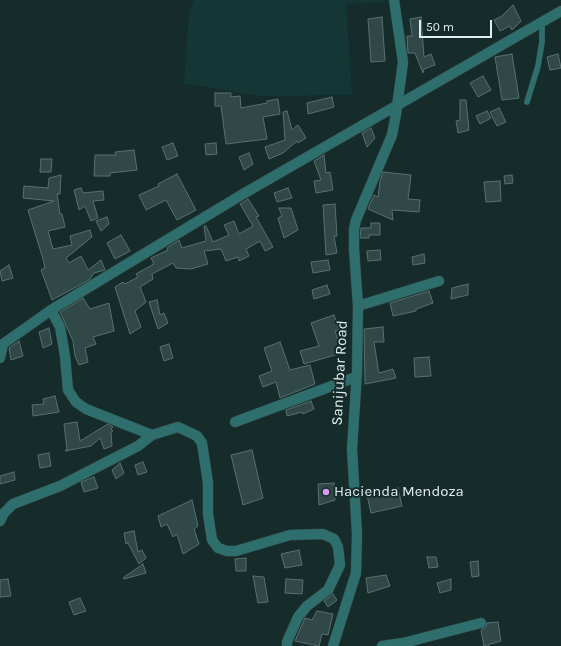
<!DOCTYPE html>
<style>
body{margin:0}
#map{position:relative;width:561px;height:646px;overflow:hidden;background:#152c2b;font-family:Karla,sans-serif}
canvas{display:block}
.scale{position:absolute;left:419px;top:20px;width:73px;height:18px;box-sizing:border-box;border:2px solid #e1efee;border-top:0;padding-left:5px;font-size:12px;line-height:14px;white-space:nowrap;color:#e1efee;-webkit-text-stroke:3px #152c2b;paint-order:stroke}
</style>
<div id="map">
<canvas width="561" height="646"></canvas>
<div class="scale">50 m</div>
</div>
<script>
const g = document.querySelector('canvas').getContext('2d');
g.lineJoin = 'round';
function fillPath(path, color) { g.fillStyle = color; g.fill(path, 'evenodd'); }
const toPath = rows => new Path2D(rows.map(r => 'M' + r).join(''));
function strokePath(path, color, width, dash) { g.strokeStyle = color; g.lineWidth = width; g.lineCap = dash ? 'butt' : 'round'; g.setLineDash(dash || []); g.stroke(path); }
function label(font, color, halo, rows, align = 'center') {
  g.font = font + ' Karla,sans-serif'; g.lineWidth = 4; g.setLineDash([]); g.textBaseline = 'middle'; g.strokeStyle = halo; g.fillStyle = color; for (const [text, x, y, turn = 0] of rows) {
    g.save(); g.translate(x, y); g.rotate((+turn || 0) * Math.PI / 180); g.textAlign = isNaN(turn) ? turn : align; if (halo) g.strokeText(text, 0, 0); g.fillText(text, 0, 0); g.restore();
  }
}
const built = toPath([
 [194,0,385,0,385,2,346,4,352,95,258,96,184,83,189,12]
]);
const building = toPath([
 [513,5,521,21,512,30,510,26,500,31,494,20,502,16,513,5],
 [382,17,385,61,371,62,368,19,382,17],
 [421,17,424,57,431,54,435,65,424,69,423,73,415,53,408,53,407,36,412,36,410,19,421,17],
 [512,54,519,98,502,100,495,57,512,54],
 [558,54,561,68,550,70,547,57,558,54],
 [483,76,491,90,478,97,470,83,483,76],
 [215,93,231,93,231,97,240,96,241,108,267,103,267,101,278,99,280,114,263,117,267,139,226,144,221,106,215,106,215,93],
 [332,97,334,107,308,114,307,103,332,97],
 [460,100,466,100,469,130,458,133,456,121,460,120,460,100],
 [499,108,506,122,497,126,490,112,499,108],
 [287,111,292,130,298,125,306,138,298,143,297,141,283,153,269,159,265,147,285,140,283,112,287,111],
 [487,111,491,118,480,124,476,116,487,111],
 [371,128,375,138,367,147,362,133,371,128],
 [173,143,178,156,167,160,162,147,173,143],
 [216,143,217,154,206,155,205,144,216,143],
 [134,150,137,170,110,173,110,176,94,176,95,155,116,155,115,152,134,150],
 [249,153,253,164,244,170,239,157,249,153],
 [324,155,326,173,330,172,333,190,316,193,314,181,321,180,314,161,324,155],
 [41,159,52,159,51,172,40,172,41,159],
 [383,172,411,175,408,199,420,200,419,212,392,210,393,220,368,209,374,195,378,197,380,181,383,172],
 [177,174,196,210,177,220,166,200,146,210,139,195,159,186,158,184,177,174],
 [61,175,60,194,57,194,60,214,62,214,65,227,48,231,53,249,72,245,70,236,90,230,92,237,66,258,69,263,81,256,88,270,101,260,105,270,94,273,89,280,52,300,41,270,45,268,43,259,28,210,54,201,23,198,24,186,48,188,49,178,61,175],
 [512,175,513,183,505,184,504,176,512,175],
 [500,181,501,201,486,202,484,182,500,181],
 [81,188,83,193,103,191,104,200,93,201,98,218,91,221,85,206,79,210,74,190,81,188],
 [288,188,292,198,277,202,274,193,288,188],
 [248,199,259,216,256,217,273,247,265,251,260,241,246,249,249,256,239,261,238,257,226,261,221,249,204,251,208,264,191,269,176,268,173,263,152,274,153,279,140,287,146,302,135,311,141,327,130,334,115,287,123,282,125,284,138,277,136,274,154,264,151,258,168,250,167,248,179,240,182,248,206,241,204,226,206,226,213,242,229,235,224,225,234,221,239,234,253,226,240,204,248,199],
 [335,204,337,236,334,236,337,253,326,255,323,205,335,204],
 [279,208,291,208,298,230,284,238,278,218,282,216,279,208],
 [107,217,109,224,101,231,96,221,107,217],
 [371,223,380,223,380,235,369,235,369,238,360,238,361,228,371,228,371,223],
 [121,235,130,251,115,259,107,243,121,235],
 [380,250,381,260,368,261,367,251,380,250],
 [424,254,425,263,413,265,412,257,424,254],
 [328,260,330,270,313,273,311,262,328,260],
 [9,265,13,278,2,281,0,271,9,265],
 [468,284,468,295,451,299,452,288,468,284],
 [327,285,330,294,314,299,312,290,327,285],
 [429,291,433,303,416,309,416,311,393,316,390,303,429,291],
 [83,298,90,309,109,303,114,331,93,337,96,344,85,348,88,362,79,365,75,356,73,341,60,312,83,298],
 [157,300,160,315,164,313,168,323,158,329,149,302,157,300],
 [334,315,339,330,335,331,342,353,304,364,300,351,319,346,311,323,334,315],
 [383,327,384,342,374,342,378,368,379,373,393,369,396,378,365,384,364,329,383,327],
 [49,328,52,344,43,348,39,332,49,328],
 [19,341,23,356,11,360,9,348,19,341],
 [280,342,290,370,310,365,315,384,280,398,276,382,263,387,259,376,272,371,264,348,280,342],
 [169,344,173,358,164,361,160,347,169,344],
 [429,357,431,376,415,377,414,358,429,357],
 [55,396,59,412,33,416,32,405,44,404,43,399,55,396],
 [311,401,314,409,303,414,302,412,287,416,286,410,311,401],
 [77,422,80,441,108,424,113,427,111,429,113,431,111,432,112,446,104,449,100,438,91,446,65,451,67,449,64,424,77,422],
 [252,450,263,498,243,505,231,455,252,450],
 [49,453,51,466,40,468,38,455,49,453],
 [143,462,147,472,138,475,135,465,143,462],
 [120,463,124,473,116,479,112,470,120,463],
 [14,472,15,480,0,484,0,476,14,472],
 [94,477,98,488,84,492,81,482,94,477],
 [334,483,335,500,319,505,318,484,334,483],
 [398,488,402,506,371,513,367,495,398,488],
 [192,500,198,526,194,529,199,544,183,554,177,534,173,537,167,524,161,527,158,516,192,500],
 [134,531,138,552,142,550,146,558,139,564,128,543,126,544,124,533,134,531],
 [299,550,302,565,285,568,281,554,299,550],
 [427,557,436,557,438,567,429,568,427,557],
 [246,558,246,571,236,571,235,559,246,558],
 [478,561,479,576,472,577,470,562,478,561],
 [143,564,146,573,124,579,123,578,143,564],
 [386,575,390,586,368,593,366,578,386,575],
 [253,576,264,577,268,602,258,603,253,576],
 [8,579,11,596,0,597,0,580,8,579],
 [286,579,303,580,302,594,285,593,286,579],
 [451,579,451,590,440,593,437,583,451,579],
 [333,594,337,600,328,607,324,601,333,594],
 [80,598,86,611,74,615,69,602,80,598],
 [317,611,333,614,328,635,322,634,319,646,295,641,304,620,305,618,312,620,317,611],
 [498,622,501,641,484,646,481,630,486,627,487,623,498,622]
]);
const service = toPath([
 [527,102,538,66,542,42,542,22]
]);
const minor = toPath([
 [358,306,439,281],
 [51,310,60,327,65,356,68,390,76,402,86,409,152,435],
 [0,358,3,344,51,310,243,194,561,11],
 [235,422,356,377],
 [0,521,4,513,13,504,60,486,138,446,152,435,178,427,197,436,202,443,208,483,208,514,212,540,218,548,227,551,236,551,290,535,323,534,334,539,338,547,340,565,328,590,307,606,298,617,287,642,287,646],
 [333,646,356,573,357,534,352,449,357,372,358,306,354,249,354,229,356,220,392,135,396,114,403,62,394,0],
 [382,646,403,643,481,623]
]);
const markers = [
 [326,492,4,"#db99f5"]
];
const streetNames = [
 ["Sanijubar Road",340,373,-87]
];
const poiNames = [
 ["Hacienda Mendoza",334,492]
];
fillPath(built, '#143635');
fillPath(building, '#304847');
strokePath(building, '#587170', 1);
strokePath(service, '#324746', 6);
strokePath(minor, '#324746', 11);
strokePath(service, '#2e6f6d', 5.5);
strokePath(minor, '#2e6f6d', 10);
for (const [x, y, r, color] of markers) { const dot = new Path2D(); dot.arc(x, y, r, 0, 2 * Math.PI); g.fillStyle = color; g.fill(dot); strokePath(dot, '#152c2b', 1.5); }
label('15px', '#e1efee', '#152c2b', streetNames);
label('15px', '#e1efee', '#152c2b', poiNames, 'left');
</script>
